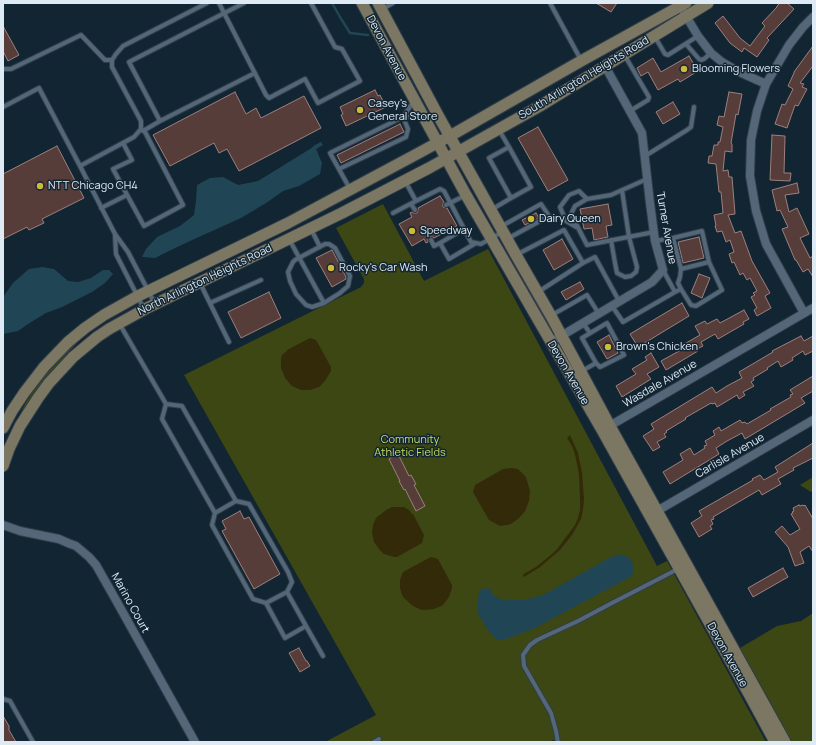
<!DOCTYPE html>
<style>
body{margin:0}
#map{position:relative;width:816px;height:745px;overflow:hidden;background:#122533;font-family:Manrope,sans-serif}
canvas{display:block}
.frame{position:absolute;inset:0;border:4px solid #deeaf4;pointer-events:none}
</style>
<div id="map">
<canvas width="816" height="745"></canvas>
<div class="frame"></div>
</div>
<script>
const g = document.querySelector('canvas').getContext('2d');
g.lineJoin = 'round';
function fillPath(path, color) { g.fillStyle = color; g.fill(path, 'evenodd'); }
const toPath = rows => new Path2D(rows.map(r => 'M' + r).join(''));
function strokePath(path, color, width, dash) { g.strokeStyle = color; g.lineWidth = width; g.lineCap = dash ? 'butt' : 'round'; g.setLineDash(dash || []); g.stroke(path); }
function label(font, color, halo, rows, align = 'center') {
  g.font = font + ' Manrope,sans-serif'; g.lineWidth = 3; g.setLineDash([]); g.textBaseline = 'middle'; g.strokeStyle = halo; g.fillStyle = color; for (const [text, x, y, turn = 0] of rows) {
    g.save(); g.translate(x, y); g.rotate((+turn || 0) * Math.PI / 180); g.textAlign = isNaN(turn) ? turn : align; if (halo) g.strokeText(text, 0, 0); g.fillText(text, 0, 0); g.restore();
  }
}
const green = toPath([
 [383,204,424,281,488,249,657,566,667,561,766,742,559,742,552,740,551,742,325,742,376,715,184,375,361,287,364,283,364,279,336,228],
 [77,341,78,342,65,356,58,365,13,431,12,430,26,402,41,379,65,352],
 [813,477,813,491,811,492,800,485],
 [813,613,813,742,792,742,740,648,777,626,801,621]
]);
const sand = toPath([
 [310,338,316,340,331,367,331,371,325,381,319,387,310,390,301,390,292,386,285,378,281,368,281,358,282,355,287,351,287,350],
 [570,435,578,453,582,473,584,499,583,510,581,519,572,535,560,550,540,567,524,577,523,574,524,574,536,567,552,554,558,548,575,525,578,518,580,510,580,499,579,474,575,454,572,446,567,438],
 [512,468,518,469,526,477,530,491,529,501,525,511,519,518,511,524,507,525,500,526,489,520,473,492,475,485,503,469],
 [392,507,404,507,409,510,412,514,413,514,424,535,422,543,397,557,394,557,384,554,379,549,374,542,372,533,373,525,376,518,386,510],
 [431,557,438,559,452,585,452,588,449,597,443,605,434,609,423,610,419,609,413,606,404,598,402,595,400,588,400,580,403,572]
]);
const water = toPath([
 [321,142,323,145,316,149,322,163,320,174,299,186,283,191,266,203,241,218,190,241,171,250,155,258,142,257,146,249,157,237,180,226,194,215,196,201,197,185,210,178,223,177,238,185,258,181,310,149,315,145],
 [42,267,54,269,68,281,78,282,91,278,103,270,109,270,113,274,105,283,92,292,62,307,46,313,28,324,18,331,3,334,3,297,13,283,29,269],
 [620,554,630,558,634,567,632,576,533,629,506,639,497,640,488,630,477,612,478,601,479,591,485,588,490,589,493,595,502,600,524,600,543,595,609,558]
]);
const stream = toPath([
 [332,3,340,17,350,33,368,35]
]);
const building = toPath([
 [596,3,617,3,611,12,596,3],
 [780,3,787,3,794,9,767,38,769,40,757,57,744,48,742,52,730,43,715,23,723,16,740,38,750,46,765,26,762,23,777,7,777,6,780,3],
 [3,26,19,55,8,61,3,51,3,26],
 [813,46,813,66,800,83,804,84,802,87,807,89,798,106,795,105,787,128,775,124,782,104,785,105,793,89,788,86,794,73,794,72,813,46],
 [689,56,698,71,680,82,678,79,658,90,648,72,641,76,637,68,653,58,661,72,689,56],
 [375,90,378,96,380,95,386,107,346,126,341,115,343,114,340,107,375,90],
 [235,92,246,114,256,108,261,118,304,96,321,128,239,171,227,149,219,153,214,143,170,166,153,135,235,92],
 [729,92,742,94,738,115,736,114,731,143,732,144,732,152,725,151,723,171,728,170,729,177,732,177,735,214,728,215,735,233,741,231,752,261,770,293,765,296,771,308,757,316,754,310,757,308,751,297,755,295,753,293,757,291,750,278,747,280,743,273,740,275,734,262,732,263,729,254,734,252,730,240,726,242,722,231,717,232,715,226,716,226,714,215,723,213,721,192,719,192,716,164,708,163,709,156,712,156,714,145,718,145,718,142,720,142,723,127,717,125,719,116,724,117,729,92],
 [673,102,680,114,663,124,656,112,673,102],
 [400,124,404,132,341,163,337,155,400,124],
 [538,127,568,180,548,191,518,138,538,127],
 [772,135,785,136,784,173,791,173,790,181,770,180,772,135],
 [57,146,84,198,42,219,44,223,29,230,27,227,3,239,3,174,57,146],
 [797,183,799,193,785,195,789,212,797,208,809,234,800,238,810,258,813,256,813,277,808,269,803,272,796,260,795,260,782,229,788,227,780,210,777,211,772,190,797,183],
 [440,196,444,202,443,204,443,207,447,208,457,226,434,238,432,237,429,237,428,239,428,242,426,243,424,239,412,246,399,224,412,217,410,213,412,212,414,213,417,213,418,211,418,208,440,196],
 [608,204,612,225,606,226,608,237,594,240,592,228,584,229,580,209,608,204],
 [536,213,539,218,525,225,522,220,536,213],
 [699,237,704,258,683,263,678,242,699,237],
 [562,239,573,259,554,270,543,250,562,239],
 [332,250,346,277,346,279,332,287,316,258,332,250],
 [699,274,710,278,702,298,691,293,699,274],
 [580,282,584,289,566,300,561,292,580,282],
 [269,292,281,318,241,338,228,312,269,292],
 [682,303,689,316,638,347,630,334,682,303],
 [744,310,749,319,743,322,744,324,718,339,715,334,701,342,703,346,697,349,698,351,666,370,661,361,681,350,679,347,700,335,695,326,705,321,707,324,717,319,720,323,744,310],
 [609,335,618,353,607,359,597,342,609,335],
 [801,336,804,341,813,336,813,351,805,355,803,351,792,358,793,360,781,367,778,361,767,368,768,369,753,378,754,380,751,382,754,386,743,392,745,395,739,399,737,395,717,407,715,403,712,404,711,403,685,418,686,419,666,431,667,432,664,434,666,437,657,442,660,447,653,451,643,436,654,429,651,424,712,387,716,393,727,386,742,378,739,372,773,352,772,351,801,336],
 [651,353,659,367,647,374,651,379,622,397,616,386,636,374,632,369,647,360,645,357,651,353],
 [813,376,813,391,801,398,805,403,745,439,742,433,727,441,716,448,719,454,670,484,663,472,683,460,680,454,690,448,694,455,705,448,704,446,707,445,705,441,715,435,713,431,719,427,721,431,740,420,742,423,745,422,747,424,771,410,770,409,791,397,790,395,793,394,790,390,813,376],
 [813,443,813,458,793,468,794,470,778,479,781,484,762,495,759,490,713,517,714,519,711,520,713,524,710,526,712,529,699,537,691,523,702,516,699,511,753,480,752,479,760,475,764,480,778,472,775,467,813,443],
 [398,454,409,476,411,475,416,484,414,485,425,506,416,511,405,489,404,490,399,481,400,481,389,459,398,454],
 [799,505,800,506,803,505,804,506,805,505,813,519,813,552,809,546,800,552,804,563,795,566,788,547,775,532,782,526,790,535,800,529,791,514,793,513,792,512,794,511,793,508,799,505],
 [240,511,244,519,249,517,280,574,254,589,222,531,226,529,222,521,240,511],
 [783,568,788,577,753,597,748,588,783,568],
 [299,648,306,661,307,661,310,666,300,672,289,653,299,648],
 [3,716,9,726,9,730,16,742,3,742,3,716]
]);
const service = toPath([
 [219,3,266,95,269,98,305,79,318,103,360,81,342,49,335,47,311,3],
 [244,3,129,62,160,121,255,73],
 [550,3,581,60],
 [381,10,393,3],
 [655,37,665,54,668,55,698,36],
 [686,44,699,59,701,60,704,59,711,53],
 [625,56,649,97,648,100,630,111],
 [3,69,11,69,81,35,105,60,112,60],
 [3,107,39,88,80,166],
 [403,117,414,101],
 [499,130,509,147,531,187,511,198,489,158,509,147],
 [143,131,160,121],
 [123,143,132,160,113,169,144,226,183,205,144,130],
 [645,156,687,130,691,127,694,107],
 [339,169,406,137,408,129,403,117],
 [647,179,611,195,587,199,575,206,571,214,587,245,654,232],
 [405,181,416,201,440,189,444,191,471,242,481,244,502,232],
 [350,189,330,153,403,117,421,116],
 [411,204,415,210],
 [446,205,466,195],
 [101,208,127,195],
 [491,210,511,198],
 [393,213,416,201],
 [502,226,541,204,549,216,507,239],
 [576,227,566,221,560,207,569,195,579,191,587,199],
 [311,229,320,247],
 [464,229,440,243,449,259,476,243],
 [115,235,116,254,144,309],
 [673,238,702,231,709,262,722,290,696,306,691,305,681,289],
 [289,239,324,303],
 [431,240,434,246,440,243],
 [611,240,615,263,617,273,625,277,631,276,636,272,637,267,629,237,622,190],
 [655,241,673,238,681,269,680,277,678,283,681,289,675,292],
 [325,244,329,244,335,248,350,276,348,286,340,293,324,303,312,307,306,305,296,294,290,281,288,272,293,262,295,260,325,244],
 [516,255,564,230,583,263,538,292],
 [583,263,595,257,619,301],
 [681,269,709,262],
 [200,283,229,342],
 [210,303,261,280],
 [155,304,128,252,115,234,80,166,134,137,141,129,141,121,112,67,112,60,116,54,123,46,207,3],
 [612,306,623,322,675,292,663,270],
 [552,315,587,295,599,314],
 [119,323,166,404,162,419,215,513,212,525,253,599,266,603,287,592,292,582,288,572,249,504,236,501,215,513],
 [583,323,590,333],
 [582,371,596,363,582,338,607,323,624,355,600,367,596,363],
 [166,404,182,406,236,501],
 [266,603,285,638,306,626,287,592],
 [306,626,323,656],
 [3,699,10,701,33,742],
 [374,742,379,739],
 [558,742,556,731,551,713,524,666,523,655,530,645,537,640,578,621,612,603,678,569]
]);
const minor = toPath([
 [680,6,698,36,711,53,722,62,737,71,766,84],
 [804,313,766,244,756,211,750,176,751,140,757,111,766,84,789,45,803,27,813,17],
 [551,342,652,282,663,270,655,241,650,203,642,133,605,66],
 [606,428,813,308],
 [657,511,813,420],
 [3,525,20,531,59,539,68,543,76,546,89,557,96,565,117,602,195,742]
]);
const secondary = toPath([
 [362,3,466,195,602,430,749,694,775,742],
 [378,3,439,117,516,255,551,316,610,426,785,742],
 [3,428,12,411,24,393,44,367,68,342,85,328,104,315,138,296,288,223,415,155,450,136,581,61,686,3],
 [3,466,9,449,20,426,38,398,49,383,73,357,97,337,109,329,145,309,342,213,429,168,540,106,708,3]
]);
const markers = [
 [684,69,4,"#ceb938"],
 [360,110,4,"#ceb938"],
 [40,186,4,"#ceb938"],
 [531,219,4,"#ceb938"],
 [412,231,4,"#ceb938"],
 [331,268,4,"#ceb938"],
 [608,347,4,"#ceb938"]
];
const streetNames = [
 ["Devon Avenue",386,48,62],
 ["South Arlington Heights Road",584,78,-31],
 ["Turner Avenue",666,228,80],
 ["North Arlington Heights Road",205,280,-26],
 ["Devon Avenue",568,373,60],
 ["Wasdale Avenue",660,384,-30],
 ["Carlisle Avenue",730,456,-30],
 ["Marino Court",130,603,61],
 ["Devon Avenue",727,655,61]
];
const poiNames = [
 ["Blooming Flowers",692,69],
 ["Casey's",368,104],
 ["General Store",368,117],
 ["NTT Chicago CH4",48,186],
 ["Dairy Queen",539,219],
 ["Speedway",420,231],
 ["Rocky's Car Wash",339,268],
 ["Brown's Chicken",616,347]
];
const parkNames = [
 ["Community",410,440],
 ["Athletic Fields",410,453]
];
fillPath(green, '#3d4713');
fillPath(sand, '#322a08');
fillPath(water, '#204656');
strokePath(stream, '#204656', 2.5);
fillPath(building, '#563d3a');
strokePath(building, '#9d807d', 1);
strokePath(service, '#313e4a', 6);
strokePath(minor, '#313e4a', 10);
strokePath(secondary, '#313e4a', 13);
strokePath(service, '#536778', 4);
strokePath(minor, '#536778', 8);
strokePath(secondary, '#7c7762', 11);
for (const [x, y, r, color] of markers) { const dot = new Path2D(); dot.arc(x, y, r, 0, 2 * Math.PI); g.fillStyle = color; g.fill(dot); strokePath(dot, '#122533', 1.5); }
label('11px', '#deeaf4', '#122533', streetNames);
label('11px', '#deeaf4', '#122533', poiNames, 'left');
label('11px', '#c5de5c', '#122533', parkNames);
</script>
